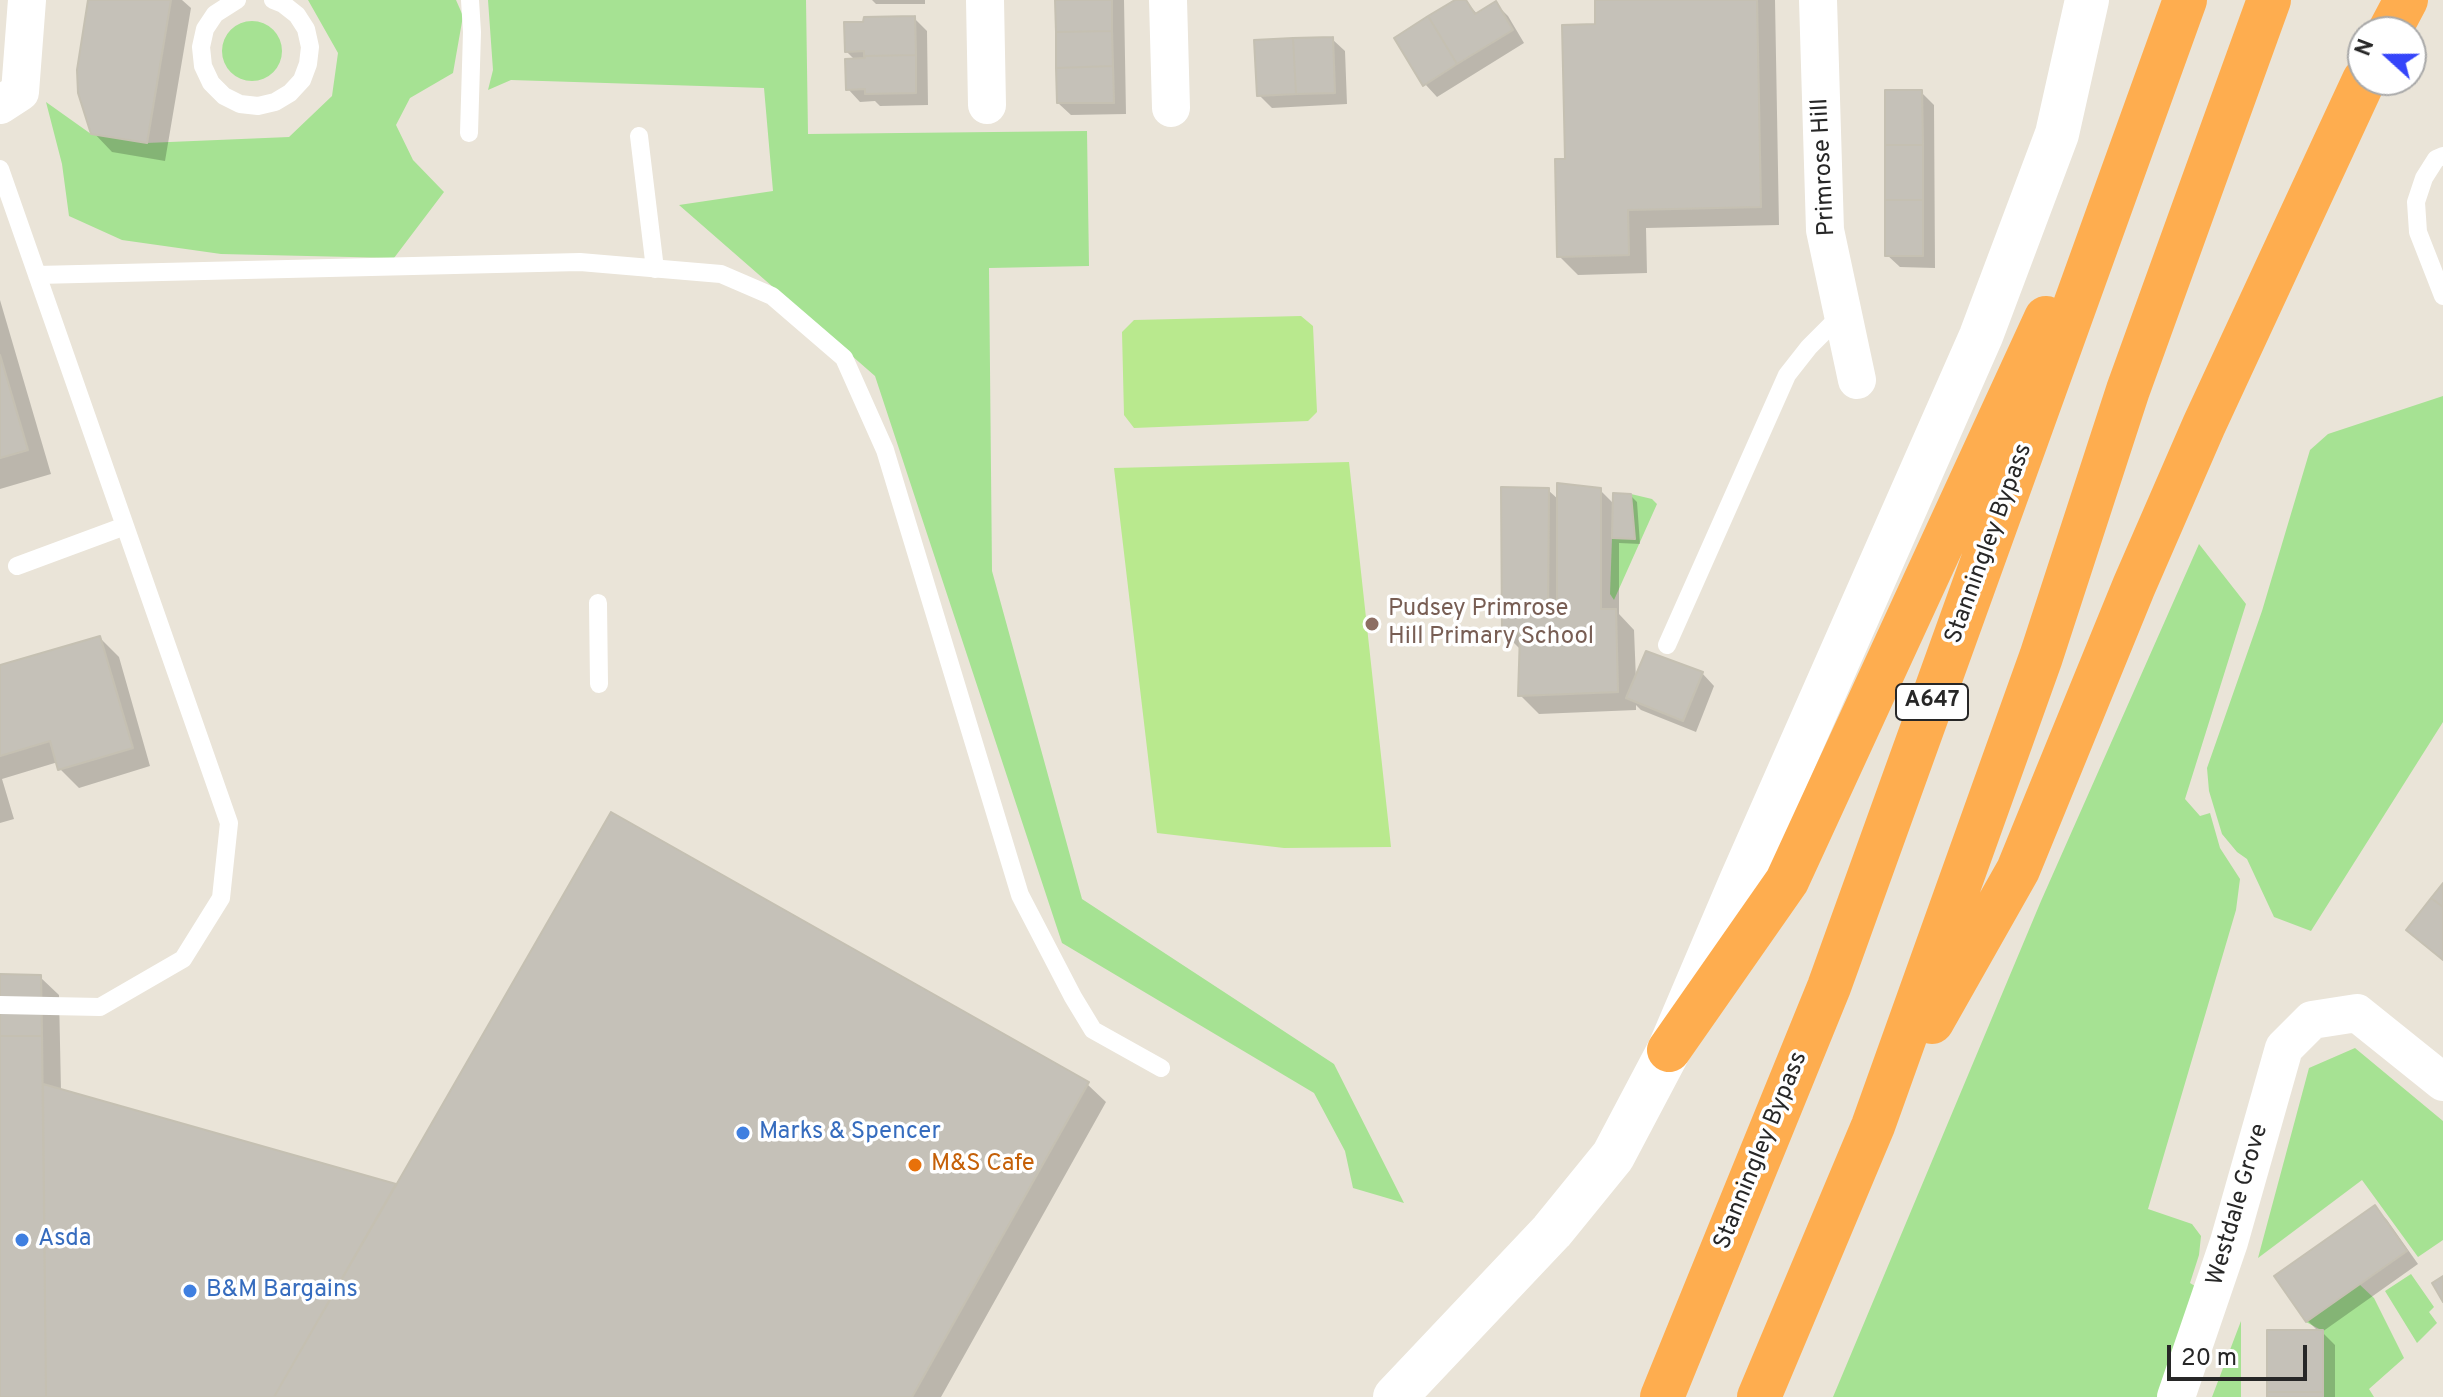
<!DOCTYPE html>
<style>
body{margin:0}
#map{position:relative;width:2443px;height:1397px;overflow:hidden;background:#eae4d8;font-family:Overpass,sans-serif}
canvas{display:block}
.north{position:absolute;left:2347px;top:16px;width:80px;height:80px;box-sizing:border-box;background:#fff;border:2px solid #a9a9a9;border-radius:50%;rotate:291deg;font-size:22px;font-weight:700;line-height:32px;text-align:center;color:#272727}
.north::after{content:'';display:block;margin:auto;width:28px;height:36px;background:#3545fa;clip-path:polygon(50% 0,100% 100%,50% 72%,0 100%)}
.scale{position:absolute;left:2167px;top:1345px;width:140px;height:36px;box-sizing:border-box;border:4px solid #272727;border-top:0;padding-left:10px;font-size:24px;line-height:28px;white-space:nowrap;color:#272727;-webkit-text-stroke:6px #fff;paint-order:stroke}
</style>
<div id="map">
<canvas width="2443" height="1397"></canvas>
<div class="north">N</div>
<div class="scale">20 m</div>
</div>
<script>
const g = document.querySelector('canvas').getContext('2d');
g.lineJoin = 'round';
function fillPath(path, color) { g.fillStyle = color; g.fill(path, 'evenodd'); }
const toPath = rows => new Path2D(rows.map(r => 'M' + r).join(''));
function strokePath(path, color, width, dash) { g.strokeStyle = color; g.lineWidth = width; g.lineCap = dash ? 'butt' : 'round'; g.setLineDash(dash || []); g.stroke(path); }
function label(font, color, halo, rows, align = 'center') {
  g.font = font + ' Overpass,sans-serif'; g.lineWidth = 7; g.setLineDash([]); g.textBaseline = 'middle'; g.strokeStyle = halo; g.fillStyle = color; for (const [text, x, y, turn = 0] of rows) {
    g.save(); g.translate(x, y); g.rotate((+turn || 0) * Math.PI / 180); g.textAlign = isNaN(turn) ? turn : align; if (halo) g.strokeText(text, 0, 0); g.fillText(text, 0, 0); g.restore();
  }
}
const green = toPath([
 [308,0,456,0,463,16,453,73,410,98,396,125,413,160,444,192,394,258,221,254,122,240,69,216,62,164,46,102,91,134,146,143,289,137,332,96,338,53],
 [488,0,806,0,808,134,1087,131,1089,266,989,268,992,571,1082,899,1334,1064,1404,1203,1353,1188,1345,1151,1314,1093,1062,943,875,376,679,205,773,191,764,88,511,80,488,90,493,70],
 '222 51a30 30 0 1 1 60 0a30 30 0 1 1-60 0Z',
 [2443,396,2443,722,2311,931,2274,917,2247,859,2237,852,2222,834,2209,791,2207,768,2262,611,2310,450,2328,434],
 [1631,494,1652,499,1657,504,1614,600,1610,594,1612,538,1635,539],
 [2199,544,2246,604,2185,799,2200,816,2210,813,2220,848,2240,879,2236,910,2148,1209,2192,1224,2201,1236,2199,1255,2190,1283,2203,1291,2168,1397,1833,1397,2041,901],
 [2355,1048,2443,1121,2443,1240,2418,1257,2362,1180,2258,1258,2309,1068],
 [2411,1274,2434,1307,2429,1312,2437,1323,2417,1343,2385,1291],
 [2359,1284,2374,1298,2404,1358,2369,1389,2374,1397,2323,1397,2323,1331,2306,1322],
 [2241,1321,2241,1397,2212,1397]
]);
const pitch = toPath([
 [1301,316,1313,326,1317,412,1308,421,1134,428,1124,415,1122,332,1134,320],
 [1349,462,1391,847,1284,848,1157,833,1114,468]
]);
const shadow = toPath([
 [90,0,182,0,191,8,165,161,112,152,93,132],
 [872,0,925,0,925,4,876,4],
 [1057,0,1124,0,1126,114,1071,115,1058,103],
 [1459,0,1465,0,1478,15,1496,4,1508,16,1524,43,1437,97,1425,84],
 [1597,0,1775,0,1779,225,1646,228,1647,273,1578,275,1559,256,1567,161,1597,26],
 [914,18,927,31,928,105,880,106,875,101,860,102,848,89,856,61,846,51],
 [1332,39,1345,51,1347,104,1272,108,1259,95],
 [1921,92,1934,105,1935,268,1900,267,1887,255],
 [0,300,51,474,0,489],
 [1548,490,1559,500,1600,490,1615,505,1631,496,1637,502,1640,544,1619,543,1619,614,1634,630,1636,680,1702,673,1714,686,1696,732,1641,710,1636,705,1636,710,1539,714,1520,695,1521,650,1504,633],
 [100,638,119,657,150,766,79,788,60,769,58,762,2,779,14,819,0,823,0,668],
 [0,976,40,977,59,995,61,1091,397,1186,1087,1084,1106,1102,941,1397,0,1397],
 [2375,1207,2387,1220,2418,1264,2322,1332,2335,1345,2335,1397,2269,1397,2319,1332,2307,1320]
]);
const building = toPath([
 [88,0,171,0,147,143,91,134,78,93,77,70,88,0],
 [1055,0,1112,0,1112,31,1056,32,1055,0],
 [1455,0,1466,0,1475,14,1496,1,1513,30,1457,64,1428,16,1455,0],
 [1595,0,1757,0,1761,207,1628,210,1629,255,1557,257,1555,159,1565,159,1562,25,1595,24,1595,0],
 [915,16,916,55,864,56,864,51,845,52,844,22,863,22,864,17,915,16],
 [1428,16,1457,64,1423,86,1394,38,1428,16],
 [1112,31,1113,66,1056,68,1056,32,1112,31],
 [1333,37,1335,93,1296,94,1293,38,1333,37],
 [1293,38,1296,94,1257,96,1254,40,1293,38],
 [916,55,916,93,865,94,865,89,846,90,845,59,865,58,864,56,916,55],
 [1113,66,1114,103,1057,103,1056,68,1113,66],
 [1885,90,1922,90,1923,145,1885,145,1885,90],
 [1885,145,1923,145,1923,200,1885,200,1885,145],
 [1885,200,1923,200,1923,256,1885,256,1885,200],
 [0,355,28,450,0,458,0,355],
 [1557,483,1601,488,1601,609,1616,609,1618,692,1518,696,1520,633,1502,634,1501,487,1549,488,1548,610,1557,614,1557,483],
 [1613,493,1631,494,1635,539,1612,538,1613,493],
 [100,636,133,748,58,770,50,741,0,756,0,665,100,636],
 [1646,651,1703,672,1683,721,1626,698,1646,651],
 [611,812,1089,1082,912,1397,274,1397,611,812],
 [2443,883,2443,907,2431,898,2443,883],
 [2431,898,2443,907,2443,960,2406,930,2431,898],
 [0,974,41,975,42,1036,0,1036,0,974],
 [0,1036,42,1036,46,1397,0,1397,0,1036],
 [43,1084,396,1184,274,1397,46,1397,43,1084],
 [2375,1205,2407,1251,2306,1322,2274,1276,2375,1205],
 [2443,1276,2443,1302,2432,1283,2443,1276],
 [2267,1330,2323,1330,2323,1392,2267,1392,2267,1330],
 [2267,1392,2323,1392,2323,1397,2267,1397,2267,1392]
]);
const lane = toPath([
 [237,0,215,14,205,29,201,47,203,66,211,83,224,96,240,104,258,106,275,102,290,93,302,80,308,64,310,47,306,29,297,15,283,4,273,0],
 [469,133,472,32,470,0],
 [639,136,655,269],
 [2443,156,2436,159,2424,178,2416,202,2418,232,2443,296],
 [0,169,229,823,221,898,183,959,100,1007,0,1005],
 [37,275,580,262,721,274,772,296,844,358,885,450,1020,895,1073,997,1093,1030,1161,1068],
 [17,566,125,526],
 [598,603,599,684],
 [1667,645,1787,375,1809,347,1843,313]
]);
const street = toPath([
 [985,0,987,105],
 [1168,0,1171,108],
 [1818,0,1825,230,1857,380],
 [0,105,20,92,27,0],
 [2176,1397,2229,1242,2284,1048,2312,1020,2357,1013,2443,1082]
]);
const secondary = toPath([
 [1395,1397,1552,1231,1613,1156,1669,1050,1741,881,1981,336,2057,134,2087,0]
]);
const highway = toPath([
 [2389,32,2406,0],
 [1932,1022,2018,870,2134,586,2204,425,2364,80],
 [1669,1050,1787,881,2046,318],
 [1662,1397,1829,987,2185,0],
 [1759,1397,1873,1126,2041,657,2128,390,2269,0]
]);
const markers = [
 [1372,624,8,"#8d6e63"],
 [743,1133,8,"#3f7fe0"],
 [915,1165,8,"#e8710a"],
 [22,1240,8,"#3f7fe0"],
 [190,1291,8,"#3f7fe0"]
];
const shields = [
 [1932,702,72]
];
const shieldNames = [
 ["A647",1932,702]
];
const streetNames = [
 ["Primrose Hill",1825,167,-93],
 ["Stanningley Bypass",1990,544,-70],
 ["Stanningley Bypass",1762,1151,-68],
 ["Westdale Grove",2239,1205,-74]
];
const educationNames = [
 ["Pudsey Primrose",1388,610],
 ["Hill Primary School",1388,638]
];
const shopNames = [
 ["Marks & Spencer",759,1133],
 ["Asda",38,1240],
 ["B&M Bargains",206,1291]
];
const foodNames = [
 ["M&S Cafe",931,1165]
];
fillPath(green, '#a6e293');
fillPath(pitch, '#b9e98e');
fillPath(shadow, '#0003');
fillPath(building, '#c5c1b8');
strokePath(building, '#c5c0b2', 2);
strokePath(lane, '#fff', 18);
strokePath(street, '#fff', 38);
strokePath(secondary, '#fff', 44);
strokePath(highway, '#fead4f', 44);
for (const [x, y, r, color] of markers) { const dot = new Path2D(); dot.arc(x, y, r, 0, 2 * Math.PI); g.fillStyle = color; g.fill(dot); strokePath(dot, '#fff', 3); }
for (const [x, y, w] of shields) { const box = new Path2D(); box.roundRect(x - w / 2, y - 18, w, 36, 6); g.fillStyle = '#fff'; g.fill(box); strokePath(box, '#272727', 2); }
label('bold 22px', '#272727', null, shieldNames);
label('24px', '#272727', '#fff', streetNames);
label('24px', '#785e54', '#fff', educationNames, 'left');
label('24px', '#366cbe', '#fff', shopNames, 'left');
label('24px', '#c56008', '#fff', foodNames, 'left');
</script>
